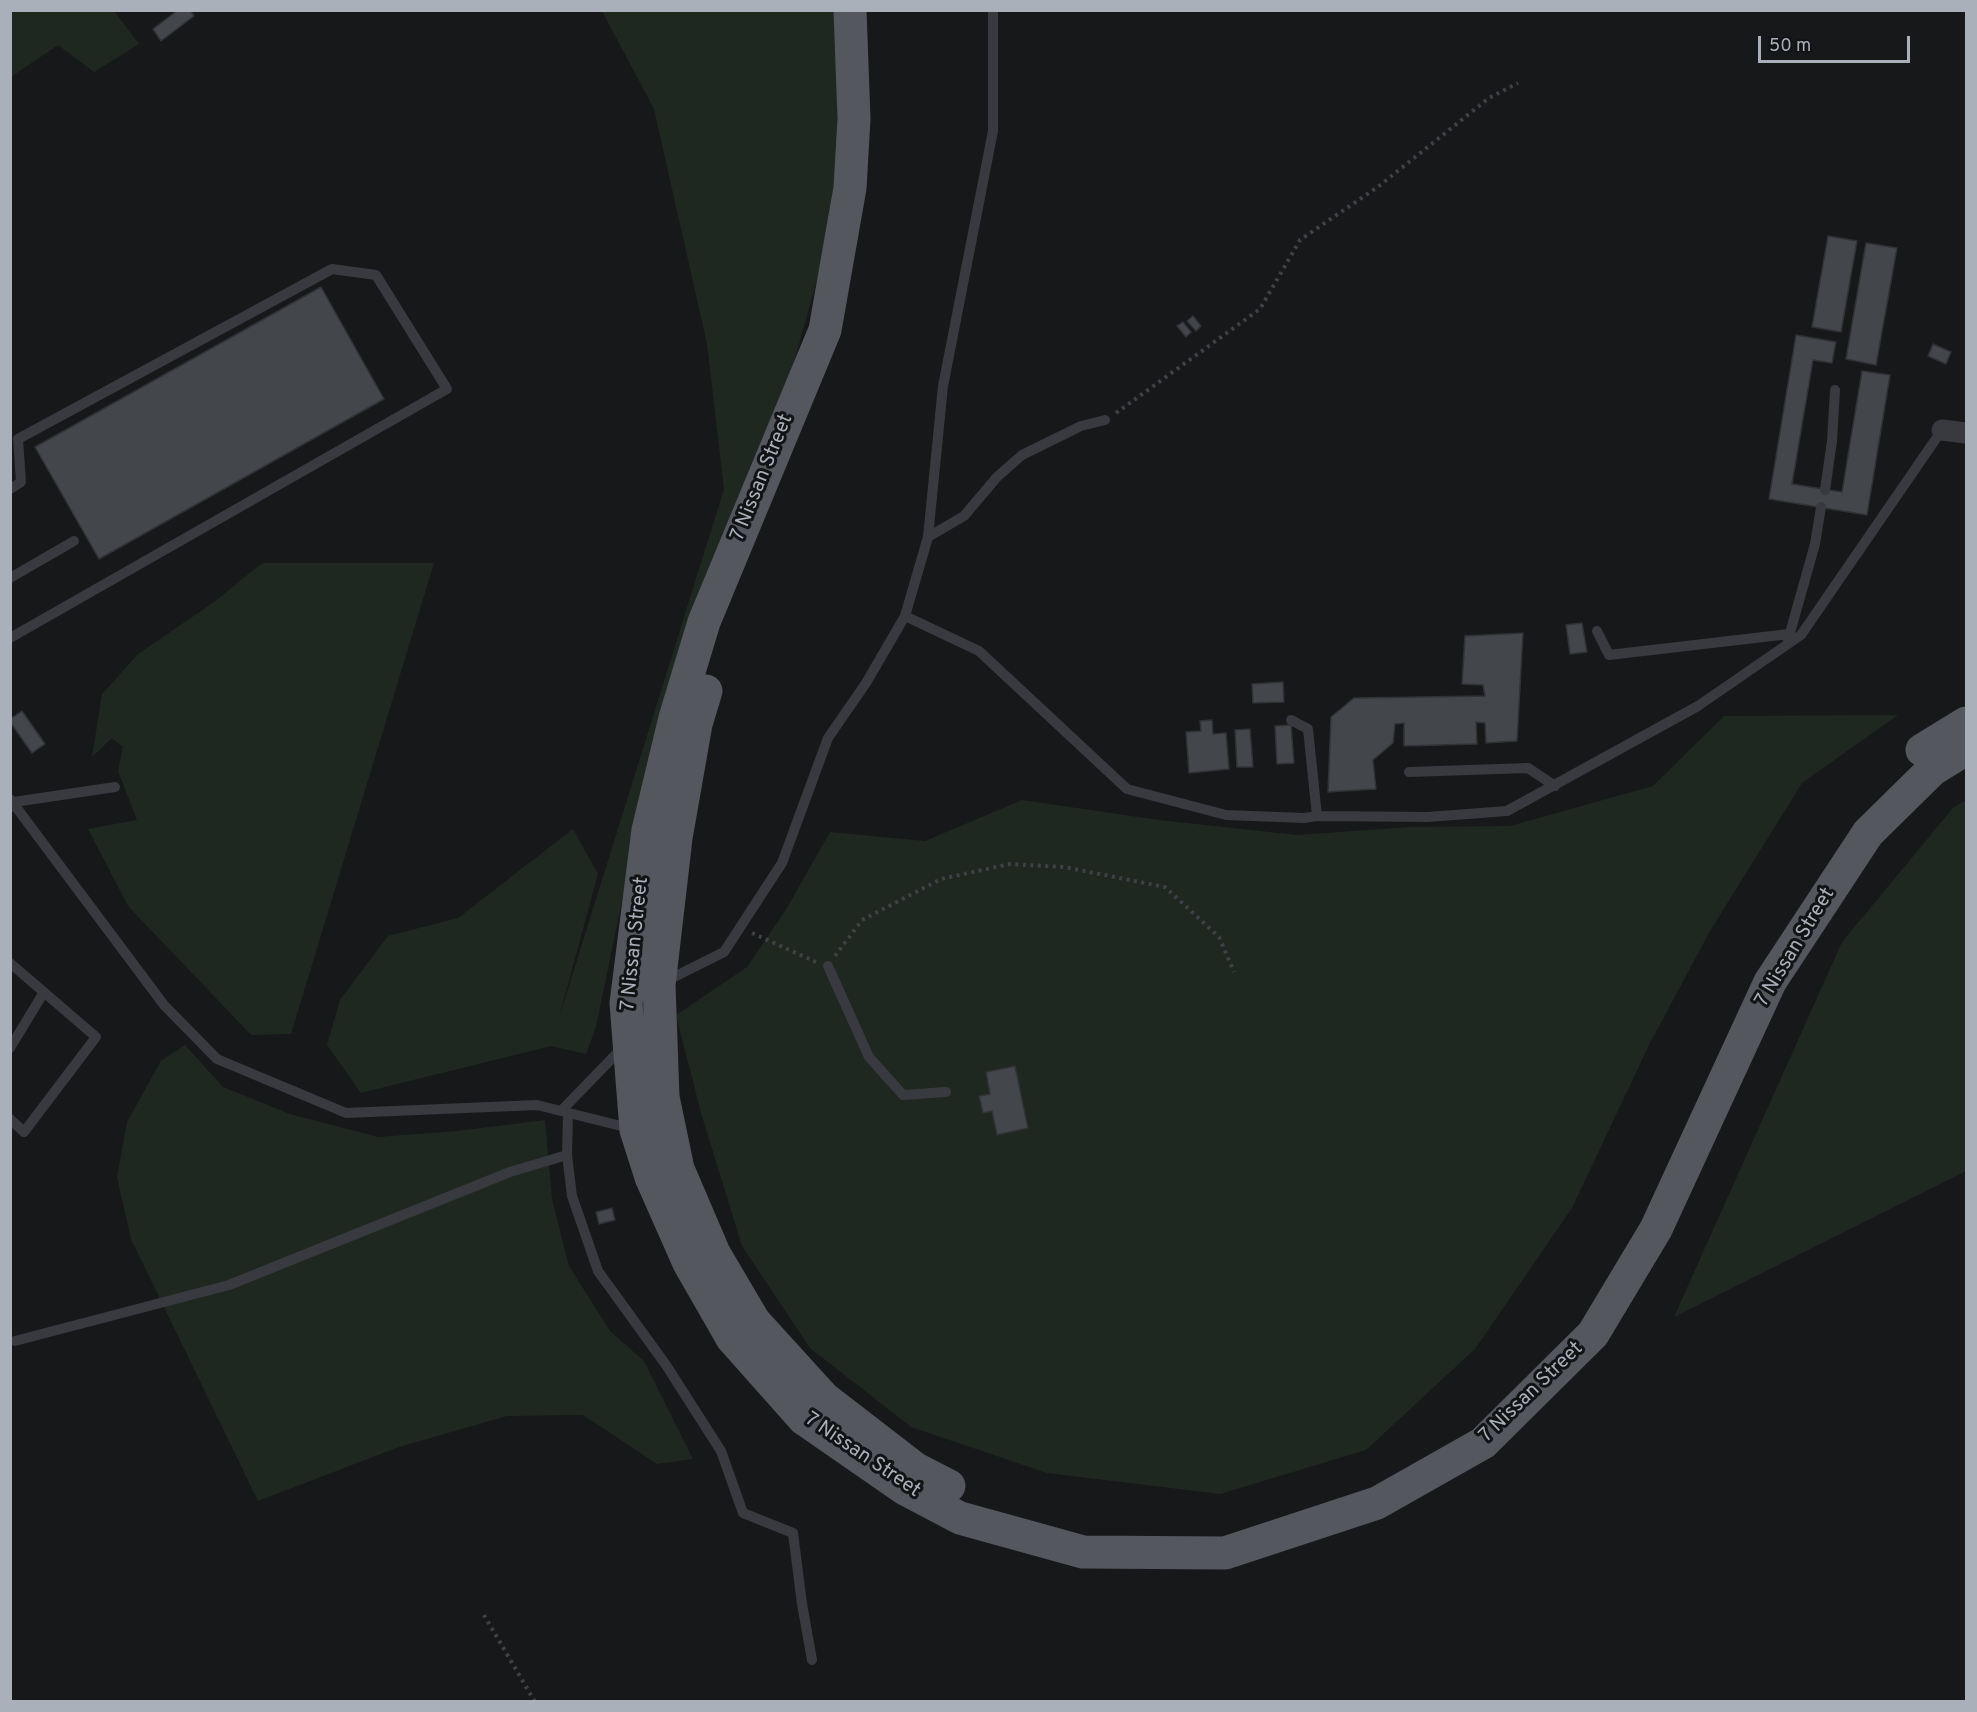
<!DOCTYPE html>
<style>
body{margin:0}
#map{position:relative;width:1977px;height:1712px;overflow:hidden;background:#17181a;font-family:Overpass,sans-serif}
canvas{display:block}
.frame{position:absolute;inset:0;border:12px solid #a9b0ba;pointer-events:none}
.scale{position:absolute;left:1758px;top:36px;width:152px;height:27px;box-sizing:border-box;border:3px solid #a9b0ba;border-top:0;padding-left:8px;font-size:18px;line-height:21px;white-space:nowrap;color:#a9b0ba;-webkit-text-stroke:4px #121315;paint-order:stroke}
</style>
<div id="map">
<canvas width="1977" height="1712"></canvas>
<div class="frame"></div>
<div class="scale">50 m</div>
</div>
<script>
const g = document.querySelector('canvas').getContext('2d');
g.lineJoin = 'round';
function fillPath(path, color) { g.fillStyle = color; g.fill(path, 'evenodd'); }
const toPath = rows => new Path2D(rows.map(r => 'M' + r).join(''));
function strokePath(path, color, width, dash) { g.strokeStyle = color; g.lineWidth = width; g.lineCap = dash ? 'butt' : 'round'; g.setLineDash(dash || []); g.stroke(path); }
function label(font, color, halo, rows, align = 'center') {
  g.font = font + ' Overpass,sans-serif'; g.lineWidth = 6; g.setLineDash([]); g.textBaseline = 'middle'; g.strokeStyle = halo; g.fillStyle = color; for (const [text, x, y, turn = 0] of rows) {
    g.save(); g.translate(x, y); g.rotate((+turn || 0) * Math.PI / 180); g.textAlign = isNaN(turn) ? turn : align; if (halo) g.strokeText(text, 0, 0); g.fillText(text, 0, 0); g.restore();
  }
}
const green = toPath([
 [11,10,114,11,139,44,94,72,58,45,11,77],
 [602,11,835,11,839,200,764,471,624,891,596,1027,586,1054,551,1046,361,1093,327,1045,340,1000,388,936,458,918,573,829,598,874,558,1021,724,489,707,344,654,109],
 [262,563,434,563,291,1034,251,1035,128,906,88,829,137,820,118,771,123,747,112,738,92,757,102,694,138,654,214,602],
 [1898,715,1802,783,1710,931,1649,1045,1572,1208,1475,1349,1366,1450,1220,1494,1047,1473,911,1427,810,1348,742,1246,701,1113,676,1015,747,967,787,908,830,832,925,841,1022,800,1159,820,1297,835,1410,827,1510,826,1653,786,1724,716],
 [1966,800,1966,1171,1674,1317,1842,942,1953,808],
 [185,1045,223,1087,290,1114,378,1137,457,1131,545,1120,552,1199,569,1266,610,1331,644,1361,693,1459,657,1464,583,1415,507,1416,399,1447,258,1501,131,1239,117,1177,127,1122,161,1061]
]);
const building = toPath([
 [178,10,190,10,194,16,161,41,153,29,178,10],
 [1828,236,1857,241,1841,332,1812,327,1828,236],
 [1866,243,1897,248,1876,365,1846,359,1866,243],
 [321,287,384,399,99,559,35,447,321,287],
 [1193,316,1201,326,1196,331,1187,321,1193,316],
 [1183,322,1191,332,1186,337,1177,326,1183,322],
 [1796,335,1836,342,1832,363,1813,360,1792,484,1842,492,1862,371,1890,375,1867,515,1769,499,1796,335],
 [1933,344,1951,352,1946,364,1928,356,1933,344],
 [1582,623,1587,652,1570,654,1566,625,1582,623],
 [1523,633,1517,741,1486,743,1485,723,1476,722,1477,744,1404,746,1404,723,1395,724,1393,743,1373,760,1376,789,1328,792,1331,717,1354,698,1485,696,1483,685,1462,684,1465,636,1523,633],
 [1283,682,1284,702,1253,703,1252,684,1283,682],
 [22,711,45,744,32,753,10,722,10,719,22,711],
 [1212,720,1213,734,1226,733,1229,769,1189,773,1186,732,1201,731,1200,721,1212,720],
 [1291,725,1294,763,1277,764,1275,726,1291,725],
 [1250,729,1253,767,1237,767,1235,730,1250,729],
 [1015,1066,1028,1128,997,1135,992,1111,983,1113,979,1096,990,1094,986,1072,1015,1066],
 [612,1208,615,1220,599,1224,596,1212,612,1208]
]);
const path = toPath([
 [1116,413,1260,309,1300,240,1379,186,1489,98,1518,83],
 [752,933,816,962],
 [835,956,862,920,941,879,1010,864,1064,867,1165,887,1219,937,1234,972],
 [484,1615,535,1702]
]);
const service = toPath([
 [10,489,21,482,18,439,332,269,376,275,447,389,10,638],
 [1825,490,1832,441,1835,390],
 [928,537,964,516,997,477,1022,455,1081,426,1105,420],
 [10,578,74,541],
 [905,616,928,537,943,386,993,131,993,10],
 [1597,631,1609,655,1789,634],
 [1788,640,1815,544,1821,507],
 [1291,720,1308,729,1317,816],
 [1409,772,1528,768,1555,786],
 [10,799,164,1005,217,1059,346,1113,537,1105,633,1129],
 [11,807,14,802,115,787],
 [10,963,96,1037,24,1132,10,1119],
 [828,966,869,1057,903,1095,946,1092],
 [666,981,724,952,782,863,828,738,866,683,905,616,979,651,1127,789,1226,815,1304,818,1317,816,1428,817,1507,811,1698,706,1801,635,1942,430],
 [10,1048,44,992],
 [561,1111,623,1047],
 [567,1155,572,1196,598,1271,666,1365,721,1451,743,1513,793,1533,802,1604,812,1660],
 [15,1341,229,1285,510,1172,567,1155,568,1113]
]);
const minor = toPath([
 [1942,430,1966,433]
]);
const primary = toPath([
 [850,10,854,119,850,188,825,330,704,622,675,718,648,830,626,1003,636,1130,651,1177,689,1263,732,1338,804,1419,905,1489,960,1518,1083,1552,1225,1553,1377,1503,1483,1443,1593,1334,1656,1229,1770,982,1868,833,1932,770,1966,749],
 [706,691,696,724,676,838,659,985,663,1097,678,1169,714,1253,754,1321,824,1398,916,1469,949,1486],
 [1922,750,1966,723]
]);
const streetNames = [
 ["7 Nissan Street",763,478,-68],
 ["7 Nissan Street",636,944,-84],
 ["7 Nissan Street",1796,948,-59],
 ["7 Nissan Street",1532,1393,-44],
 ["7 Nissan Street",862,1456,34]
];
fillPath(green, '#1f2820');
fillPath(building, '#43464a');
strokePath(building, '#313236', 1.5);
strokePath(path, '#3e4146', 4, [3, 4.5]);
strokePath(service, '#383a3f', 10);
strokePath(minor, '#383a3f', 21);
strokePath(primary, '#54575e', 33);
label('20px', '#a9b0ba', '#121315', streetNames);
</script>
